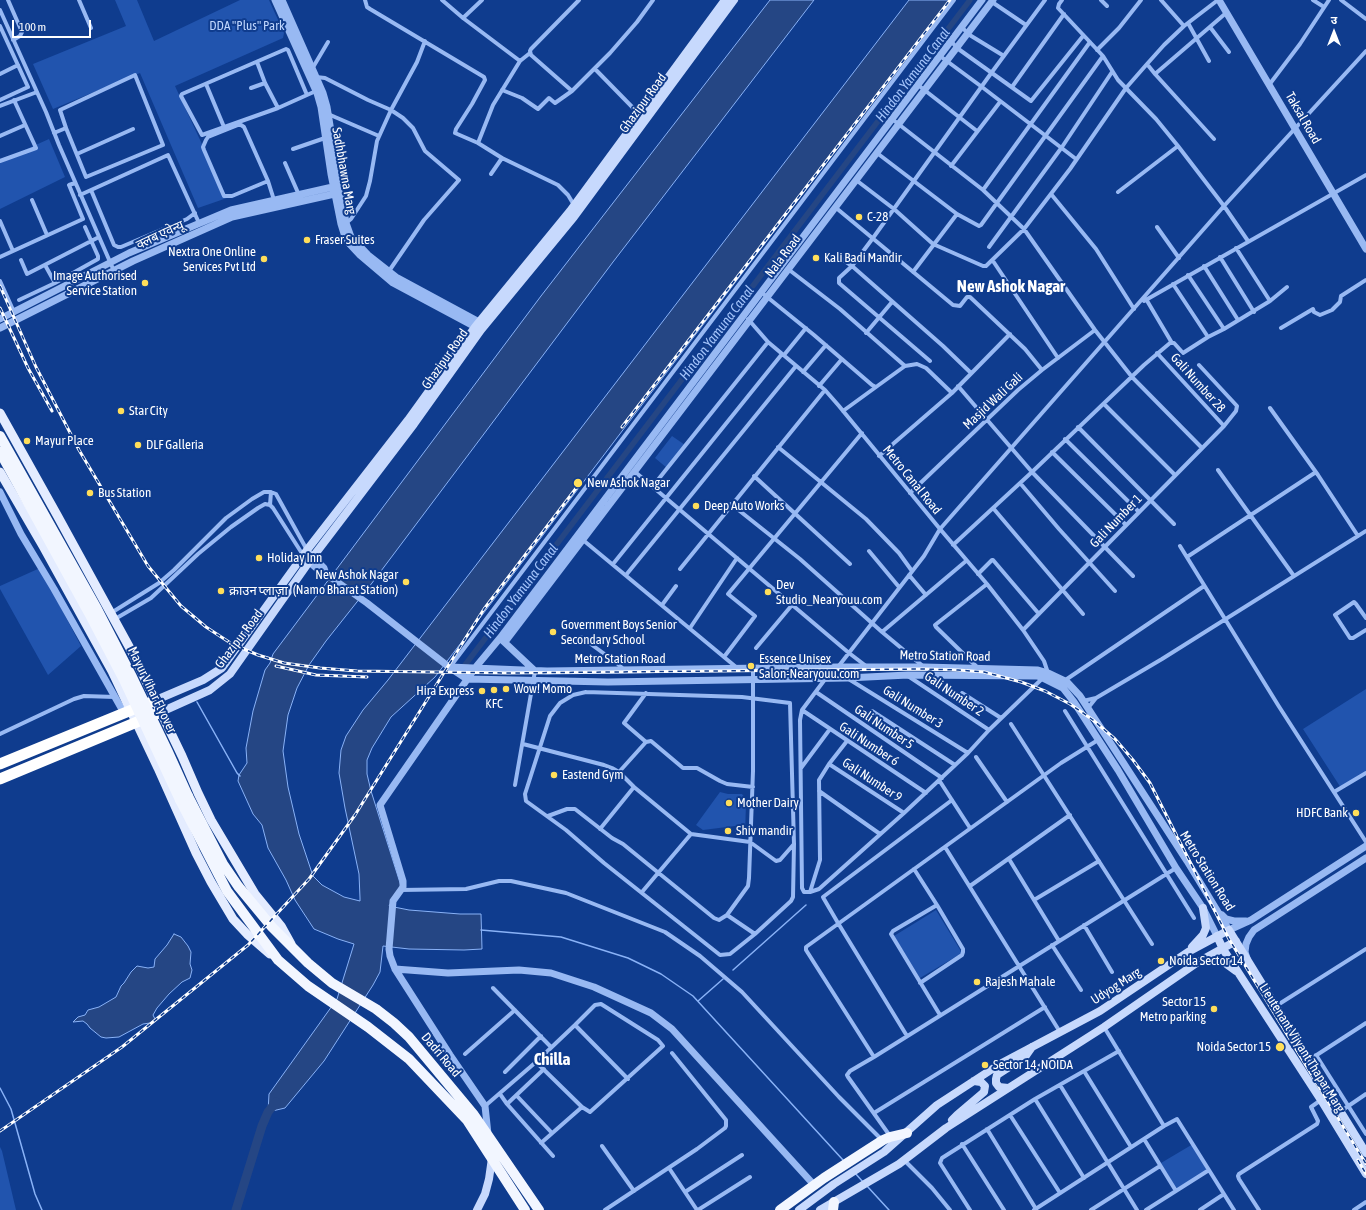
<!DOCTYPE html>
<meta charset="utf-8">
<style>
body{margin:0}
#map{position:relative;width:1366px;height:1210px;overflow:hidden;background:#0f3c8e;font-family:"Asap Condensed","Noto Sans Devanagari",sans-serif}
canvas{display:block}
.north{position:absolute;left:1314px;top:12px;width:40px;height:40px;-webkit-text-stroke:3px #0f3c8e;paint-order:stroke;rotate:0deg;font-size:11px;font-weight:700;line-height:16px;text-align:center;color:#fff}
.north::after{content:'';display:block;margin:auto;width:14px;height:18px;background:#fff;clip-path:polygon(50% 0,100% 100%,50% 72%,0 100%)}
.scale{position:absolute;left:12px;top:20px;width:79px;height:18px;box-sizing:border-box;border:2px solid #fff;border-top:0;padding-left:5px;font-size:12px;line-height:14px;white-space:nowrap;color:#fff;-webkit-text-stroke:3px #0f3c8e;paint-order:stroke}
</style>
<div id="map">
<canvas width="1366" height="1210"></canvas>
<div class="north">उ</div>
<div class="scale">100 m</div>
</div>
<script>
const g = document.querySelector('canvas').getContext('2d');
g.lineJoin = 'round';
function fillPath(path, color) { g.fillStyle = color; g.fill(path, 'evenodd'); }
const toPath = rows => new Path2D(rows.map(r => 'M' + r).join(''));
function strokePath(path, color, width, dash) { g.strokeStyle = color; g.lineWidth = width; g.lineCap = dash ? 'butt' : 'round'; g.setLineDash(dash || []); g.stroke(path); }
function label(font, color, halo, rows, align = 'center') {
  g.font = font + ' "Asap Condensed","Noto Sans Devanagari",sans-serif'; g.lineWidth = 4; g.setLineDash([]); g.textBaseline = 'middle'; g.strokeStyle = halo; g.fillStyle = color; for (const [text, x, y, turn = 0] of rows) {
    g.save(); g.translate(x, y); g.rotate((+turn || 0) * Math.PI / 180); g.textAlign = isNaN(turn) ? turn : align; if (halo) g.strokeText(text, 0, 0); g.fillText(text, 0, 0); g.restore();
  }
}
const green = toPath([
 [115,0,137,0,154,41,240,0,269,0,284,33,283,38,175,86,227,198,198,208,140,73,53,109,33,64,126,26],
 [49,139,65,177,0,209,0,161],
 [672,436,685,445,667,468,655,458],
 [40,568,81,646,48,675,0,589,0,586],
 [1366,689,1366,772,1341,788,1303,729],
 [720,792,728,794,742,794,745,798,746,804,745,833,735,834,735,826,703,830,696,825],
 [936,910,962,953,920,978,894,936],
 [1193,1144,1208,1170,1176,1189,1161,1163],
 [0,1147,2,1151,16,1210,0,1210]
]);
const water = toPath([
 [770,0,814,0,613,262,372,583,326,641,309,665,297,688,288,715,283,751,288,787,299,834,313,876,322,885,344,897,360,901,360,898,359,874,345,808,339,773,341,750,346,736,363,710,388,680,909,0,950,0,435,677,391,717,372,748,367,760,367,774,371,791,401,886,389,906,409,910,460,914,481,914,482,949,464,950,409,949,383,946,380,972,373,985,324,1061,285,1108,268,1112,269,1094,337,999,354,944,338,939,314,929,295,900,286,880,268,848,262,825,253,814,238,781,239,775,247,763,246,748,253,711,265,670,270,663,273,654,541,296,770,0],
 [174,934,181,937,188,946,191,952,190,964,192,970,190,978,182,982,169,994,157,1008,153,1015,155,1019,150,1023,143,1024,119,1037,106,1038,101,1037,90,1028,87,1024,83,1021,73,1022,78,1017,85,1015,88,1010,99,1007,116,997,121,986,124,983,131,972,137,966,148,968,154,967,155,959,167,945,174,934]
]);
const stream = toPath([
 [197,702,237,773,240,776],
 [481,930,561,937,628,958,661,974,693,996,843,1160],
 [733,970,806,905],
 [698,1001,723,979],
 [0,1088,11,1109,35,1194,42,1210],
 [855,1173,863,1182],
 [867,1186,889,1210]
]);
const canal = toPath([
 [465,665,970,0]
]);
const river = toPath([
 [236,1210,262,1126,268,1112,276,1102]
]);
const minor = toPath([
 [8,0,22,32,20,36,13,40],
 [79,0,91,28],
 [365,0,367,7,370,9,484,77,485,80,472,104,456,129,455,133,478,143,502,158,558,185,568,195,574,205],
 [442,0,463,18,520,61],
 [1062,0,1059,4,1058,8,1103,56,1118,80,1156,119,1178,146,1224,206,1248,241],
 [1101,0,1107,6],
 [1161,0,1184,26],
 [1313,0,1324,7],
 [1341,0,1366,19],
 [992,2,1026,25],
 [0,10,46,112,59,145,114,271],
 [463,18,482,0],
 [1188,23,1209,61],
 [0,26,28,87,0,100],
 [962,27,968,34,1004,56],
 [1210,27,1229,52],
 [951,41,957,48,1031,101,1083,36],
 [1097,50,1119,28,1141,0],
 [940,56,982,87,1076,159],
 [257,62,265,83,278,108],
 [1147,64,1164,45,1184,26,1218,0],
 [312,69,328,42],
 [595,69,640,115],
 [0,74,18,65],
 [316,77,325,78,368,100,391,110,403,118,413,128,425,151,459,180,424,220,389,271],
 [206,84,224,127],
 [918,85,977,131],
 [1269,85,1300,44,1329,0],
 [1012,87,1064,14],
 [251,88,265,83],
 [502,90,522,98,538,109,549,98,555,103,572,91,610,53,637,22,653,0],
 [572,91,531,55,530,51,531,49,579,0],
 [307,95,288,50,286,49,182,94,181,96,202,135,278,108,307,95,316,91],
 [0,106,37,92],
 [328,114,379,136],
 [892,119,983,190,1024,229,1095,330,1132,377,1202,448],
 [54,133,66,128,60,110,135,75,163,145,86,177,66,128],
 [0,136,25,125],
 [1214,139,1155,74,1226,13],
 [478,143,493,105,520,61,530,53],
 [293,149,325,138],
 [877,153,957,214],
 [77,154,133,129],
 [0,161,36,148,14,100],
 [285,163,299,195],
 [951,166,1000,102],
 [491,174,502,158],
 [856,180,894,209,933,244,983,266,986,266,1024,229,1070,169,1126,88,1147,64,1155,74],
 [268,181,232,196,224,196,204,150,203,147,206,140,208,137,238,125,241,125,244,127,268,181,274,200],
 [91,190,114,245,118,247,121,247,187,219,195,213],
 [983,190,1090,42],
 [1118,192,1178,146],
 [1051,194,1096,249,1134,309],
 [80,195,168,155,199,223],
 [32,200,47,235],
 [835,207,953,305,960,306,967,297,970,297,1025,349,1042,370],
 [0,221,13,251],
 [346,223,351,219,366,196,370,181,377,141,391,110,417,62,425,41],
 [1157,227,1179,258],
 [989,247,1062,147,1112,72],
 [1236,248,1270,301],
 [0,257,83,219,69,185,75,183],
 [839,257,852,266,943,346,971,373],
 [1220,257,1254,312],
 [21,260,27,274,99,237],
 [993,261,1058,358],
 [45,265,55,283],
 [1204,266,1238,320],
 [788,269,840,309,905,366],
 [913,272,957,214,979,226,981,225,1103,56],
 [1188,275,1224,329],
 [0,281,14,312],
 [1173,284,1208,337],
 [761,292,814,335,872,385,876,387,905,366,917,364,926,368,952,393],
 [1146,299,1172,343],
 [19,300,55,283,98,259,98,256,85,227],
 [1144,301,1366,175],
 [748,319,768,342,825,390,839,406,940,529,987,584,1023,630,1044,661,1048,673,989,730,968,753,904,813,819,889,810,892,804,892,802,888,800,720,802,710,826,678,838,667,924,556,940,529,1224,206,1366,51],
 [1281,328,1313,309,1314,312,1320,315,1332,310,1340,302,1341,296,1366,280],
 [866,333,892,302],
 [1157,353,1224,426],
 [784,355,806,328],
 [930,361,839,283,839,278,852,266,873,238,992,72,1045,0],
 [803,372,826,345],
 [819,386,842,359],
 [958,386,1032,472,1133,576],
 [1104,404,1175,475],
 [1270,408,1318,475,1358,536],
 [843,411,876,387],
 [1078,427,1174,524],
 [1065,439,1139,512],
 [778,447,866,519,899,553,912,571],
 [1052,452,1126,525],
 [879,456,952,393,1010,334],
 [1218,470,1294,576],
 [634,471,849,653,866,666],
 [754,476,850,564],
 [1020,483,1059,529,1115,591],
 [653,486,768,342],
 [910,493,1018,390,1042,370,1095,330],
 [731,504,800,559,882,632,924,667],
 [270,505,271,492],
 [993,508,1083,614],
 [583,540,736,667],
 [953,545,1032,472,1144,365,1170,343,1174,343,1183,353,1208,337,1224,329,1270,301,1287,287],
 [1180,546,1278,705,1366,842],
 [869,551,899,587],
 [1187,557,1316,472],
 [613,564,782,354],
 [680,569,825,390],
 [978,574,992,560,993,560,1039,614],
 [626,575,796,366],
 [909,575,926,595],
 [662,605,676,586],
 [111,613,159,583,174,570,226,518,252,499,264,492,271,492,276,494,307,550],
 [1366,618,1356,604,1354,602,1335,615,1350,638,1353,638,1366,630],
 [115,619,151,598,198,554,231,527,258,508,265,504,270,505,273,508,303,555],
 [690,628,737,558],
 [1023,630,1224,426,1236,411,1237,406,1199,365],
 [882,632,966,561],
 [581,637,617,663,624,670],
 [756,648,792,605],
 [724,657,755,616,728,594,862,433],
 [450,667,954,0],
 [978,668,936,627,935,625,987,584],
 [908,676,989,730],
 [847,678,968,753],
 [1064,681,1204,586],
 [586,692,742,697,790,703,794,844,793,897,791,901,755,934,730,954,720,955,604,863,566,830,526,801,525,794,550,716,560,703,573,695,586,692],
 [816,692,942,778],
 [646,693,624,723,646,742],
 [962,693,1001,718],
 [1096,698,1162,659,1366,531],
 [1083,701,1096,698,1088,708],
 [802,710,926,793],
 [872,711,955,765],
 [1065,711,1194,918],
 [1011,724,1152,944],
 [0,734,74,699,84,696,115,697],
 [523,744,604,765,612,768,619,772,634,787,691,834,750,842,776,861,780,860,794,844],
 [976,757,1007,802],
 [829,764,904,813],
 [801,768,830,729],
 [619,772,646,742,651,741,683,768,697,768,720,781,727,784,753,787],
 [939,780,970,828],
 [515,785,535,671],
 [819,791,880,834],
 [1334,792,1366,773],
 [548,816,567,809,575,809,612,838,623,844,714,918,719,920,727,915,748,886,749,878,753,771,753,669],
 [600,829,634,787],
 [945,847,1060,1032],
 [1009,859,1059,941],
 [914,869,937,905,963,949,963,952,962,955,920,983],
 [970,886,1070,815],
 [401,890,466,889,499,881,511,881,566,893,665,932,700,956,742,992,839,1097,882,1140],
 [642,892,691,834],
 [810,892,820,860,819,780,829,764,847,741],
 [1034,900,1099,861],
 [937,905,893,931,891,934,940,1015],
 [727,915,755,934],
 [1084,925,1112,972],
 [1052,945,1081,990],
 [493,988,551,1047],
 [1276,1006,1366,949],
 [575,1025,628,1079],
 [1104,1027,1164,1126],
 [907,1036,838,923,824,899,823,897,952,800],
 [465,1054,515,1010],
 [1316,1055,1366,1134],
 [874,1057,806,950,806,947,1061,763,1098,740],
 [1309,1060,1366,1023],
 [1084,1071,1131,1147],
 [505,1072,541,1036],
 [1060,1085,1137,1210],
 [500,1094,507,1104,553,1156],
 [517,1096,552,1133],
 [1035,1099,1084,1178],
 [507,1104,544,1069],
 [485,1106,536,1062,575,1025,595,1005,601,1004,658,1040,663,1046,590,1112,582,1107,536,1062],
 [1341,1111,1366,1094],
 [874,1113,1045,1007],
 [1010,1115,1060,1193],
 [987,1129,1036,1209],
 [890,1136,848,1077,847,1075,850,1071,874,1057,1176,868],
 [1144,1139,1176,1191],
 [541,1143,582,1107],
 [962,1144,1004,1210],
 [602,1146,634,1191],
 [904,1160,932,1188,950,1210],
 [669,1168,697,1210],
 [685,1192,742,1155],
 [605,1210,697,1149,725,1128,726,1126,726,1120,672,1053],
 [698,1210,750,1177],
 [970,1210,940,1163,942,1158,1035,1099,1119,1051],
 [1034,1210,1164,1126,1177,1119,1234,1210],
 [1091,1210,1160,1166],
 [1146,1210,1209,1170],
 [1200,1210,1224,1194],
 [1259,1210,1239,1179,1238,1176,1239,1174,1317,1124,1318,1121,1311,1107,1321,1100],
 [1354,1210,1366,1202]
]);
const tertiary = toPath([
 [275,0,317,93,321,107,331,174,341,224,346,240,360,255,393,283,479,329],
 [282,0,323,93,327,107,346,223,351,237,368,255,396,277,483,324],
 [1219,0,1366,249],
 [0,319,129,253,231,210,337,186],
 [0,328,133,261,232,217,339,193],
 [0,492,21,534,54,589,124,713],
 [310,554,324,568,326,574],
 [305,558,321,572,326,574,367,603,449,667,467,679,608,682,847,678,908,675,1037,676,1043,678,1063,688,1074,702,1118,770,1176,868,1203,908,1217,936],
 [501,639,535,671],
 [505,642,993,0],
 [449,667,547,671,838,667,924,667,1038,670,1048,673,1067,682,1080,696,1187,861,1229,930,1251,920,1366,846],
 [1222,915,1226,919,1234,921,1246,921],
 [1247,958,1245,952,1246,944,1249,937,1254,930,1366,858],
 [395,969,448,973,519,970,551,973,594,987,651,1013,672,1029,815,1186],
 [488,1134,485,1106,450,1055,395,969,390,956,389,949,393,901,403,887,403,881,380,805,475,668,500,638,982,0]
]);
const secondary = toPath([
 [156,700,203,680,222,668,307,550,408,420,475,327,570,211,725,0],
 [161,712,210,690,230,674,309,562,414,424,481,330,574,217,734,0],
 [1217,936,1223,949,1321,1100,1366,1174],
 [1192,947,1203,935,1206,928,1203,908],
 [1202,961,1216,960,1225,963,1236,971],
 [1008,1088,999,1087,996,1083,996,1079,997,1075,1025,1057,1032,1047],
 [952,1120,957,1115,984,1092,985,1086,981,1082,974,1081],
 [477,1210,485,1194,489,1179,492,1158],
 [799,1210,834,1184,884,1152,937,1105,1000,1064,1100,1011,1188,952,1229,930,1366,1153],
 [820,1210,899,1164,946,1128,1104,1027,1198,962,1236,941]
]);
const primary = toPath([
 [0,413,57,515,132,652,182,756,198,793,211,820,255,894,281,926,291,944],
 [0,472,43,546,112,671,158,768,196,853,211,882,233,919,247,934,270,954]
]);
const trunk = toPath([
 [188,796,223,864,238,886,272,927,308,963,332,983,376,1009,394,1023,409,1037,474,1115,539,1210],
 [180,800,227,891,278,960,308,986,368,1027,409,1059,467,1120,525,1210],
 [780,1210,824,1178,883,1140,890,1137,907,1133],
 [833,1210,834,1202]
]);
const motorway = toPath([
 [0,764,156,700],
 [0,779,161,712]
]);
const rail = toPath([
 [0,286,36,367,79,450,148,566,181,606,206,627,232,644,258,655,284,663,320,668,357,671,507,673,923,669,958,670,984,672,1021,682,1045,691,1070,704,1093,720,1115,739,1133,760,1150,783,1229,939,1366,1164],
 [0,308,28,368,52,411],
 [622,427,950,0],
 [276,666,316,675,367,677],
 [0,1131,122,1047,248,945,309,879,355,815,465,639,484,609,577,487],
 [1358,1160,1366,1174]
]);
const trunkBridge = toPath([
 [0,436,97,609,131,675,168,752,188,796],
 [0,452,89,613,124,680,180,800]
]);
const markers = [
 [859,217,4,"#ffde5a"],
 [307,240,4,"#ffde5a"],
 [816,258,4,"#ffde5a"],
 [264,259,4,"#ffde5a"],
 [145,283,4,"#ffde5a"],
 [121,411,4,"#ffde5a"],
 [27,441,4,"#ffde5a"],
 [138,445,4,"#ffde5a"],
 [578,483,5,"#ffde5a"],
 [90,493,4,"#ffde5a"],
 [696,506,4,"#ffde5a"],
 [259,558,4,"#ffde5a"],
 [406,582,4,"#ffde5a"],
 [221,591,4,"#ffde5a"],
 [768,592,4,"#ffde5a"],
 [553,632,4,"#ffde5a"],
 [751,666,4,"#ffde5a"],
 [506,689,4,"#ffde5a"],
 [494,690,4,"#ffde5a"],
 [482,691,4,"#ffde5a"],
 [554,775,4,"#ffde5a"],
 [729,803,4,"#ffde5a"],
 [1356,813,4,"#ffde5a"],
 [728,831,4,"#ffde5a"],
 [1161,961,4,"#ffde5a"],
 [977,982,4,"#ffde5a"],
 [1214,1009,4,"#ffde5a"],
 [1280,1047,5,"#ffde5a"],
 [985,1065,4,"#ffde5a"]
];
const parkNames = [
 ["DDA \"Plus\" Park",247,26]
];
const streetNames = [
 ["Ghazipur Road",643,103,-54],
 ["Taksal Road",1303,118,60],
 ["Sadhbhawna Marg",344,171,80],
 ["क्लब एवेन्यू",160,235,-25],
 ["Nala Road",783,256,-53],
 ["Ghazipur Road",445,359,-55],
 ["Gali Number 28",1198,383,48],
 ["Masjid Wali Gali",993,401,-43],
 ["Metro Canal Road",912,480,51],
 ["Gali Number 1",1116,521,-46],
 ["Ghazipur Road",239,639,-53],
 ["Metro Station Road",945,656,1],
 ["Metro Station Road",620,659],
 ["Mayur Vihar Flyover",152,690,64],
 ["Gali Number 2",954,694,34],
 ["Gali Number 3",913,707,32],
 ["Gali Number 5",884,727,34],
 ["Gali Number 6",869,744,33],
 ["Gali Number 9",872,780,33],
 ["Metro Station Road",1207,871,58],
 ["Udyog Marg",1116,986,-33],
 ["Lieutenant Vijyant Thapar Marg",1302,1048,58],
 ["Dadri Road",441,1055,50]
];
const poiNames = [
 ["C-28",867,217],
 ["Fraser Suites",315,240],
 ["Nextra One Online",256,252,"right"],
 ["Services Pvt Ltd",256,267,"right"],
 ["Kali Badi Mandir",824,258],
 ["Image Authorised",137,276,"right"],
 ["Service Station",137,291,"right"],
 ["Star City",129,411],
 ["Mayur Place",35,441],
 ["DLF Galleria",146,445],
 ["New Ashok Nagar",587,483],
 ["Bus Station",98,493],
 ["Deep Auto Works",704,506],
 ["Holiday Inn",267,558],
 ["New Ashok Nagar",398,575,"right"],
 ["(Namo Bharat Station)",398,590,"right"],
 ["Dev",776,585],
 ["Studio_Nearyouu.com",776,600],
 ["क्राउन प्लाज़ा",229,591],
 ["Government Boys Senior",561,625],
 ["Secondary School",561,640],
 ["Essence Unisex",759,659],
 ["Salon-Nearyouu.com",759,674],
 ["Wow! Momo",514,689],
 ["Hira Express",474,691,"right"],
 ["KFC",494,704,"center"],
 ["Eastend Gym",562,775],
 ["Mother Dairy",737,803],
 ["HDFC Bank",1348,813,"right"],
 ["Shiv mandir",736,831],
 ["Noida Sector 14",1169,961],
 ["Rajesh Mahale",985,982],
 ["Sector 15",1206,1002,"right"],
 ["Metro parking",1206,1017,"right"],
 ["Noida Sector 15",1271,1047,"right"],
 ["Sector 14, NOIDA",993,1065]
];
const waterNames = [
 ["Hindon Yamuna Canal",913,75,-53],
 ["Hindon Yamuna Canal",717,333,-53],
 ["Hindon Yamuna Canal",521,591,-53]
];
const districtNames = [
 ["New Ashok Nagar",1011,287],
 ["Chilla",552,1060]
];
fillPath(green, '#2154ae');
fillPath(water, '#254684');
strokePath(water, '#89b2f7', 1);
strokePath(stream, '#89b2f7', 1.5);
strokePath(canal, '#254684', 5.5);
strokePath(river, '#254684', 9);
strokePath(minor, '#98b9f3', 4);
strokePath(tertiary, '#98b9f3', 7);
strokePath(secondary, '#c7d9fd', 8);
strokePath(primary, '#e4ecff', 9);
strokePath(trunk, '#f2f6ff', 10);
strokePath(motorway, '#fff', 11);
strokePath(rail, '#fff', 3);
strokePath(rail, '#0f3c8e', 1.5, [4.5]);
strokePath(trunkBridge, '#f2f6ff', 10);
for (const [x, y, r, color] of markers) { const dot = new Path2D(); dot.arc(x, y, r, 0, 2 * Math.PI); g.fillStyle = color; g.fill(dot); strokePath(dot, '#0f3c8e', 1.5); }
label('13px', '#bfd6fe', '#0f3c8e', parkNames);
label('13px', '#fff', '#0f3c8e', streetNames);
label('13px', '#fff', '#0f3c8e', poiNames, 'left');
label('italic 14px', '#a3c3fa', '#0f3c8e', waterNames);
label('bold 17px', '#fff', '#0f3c8e', districtNames);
</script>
